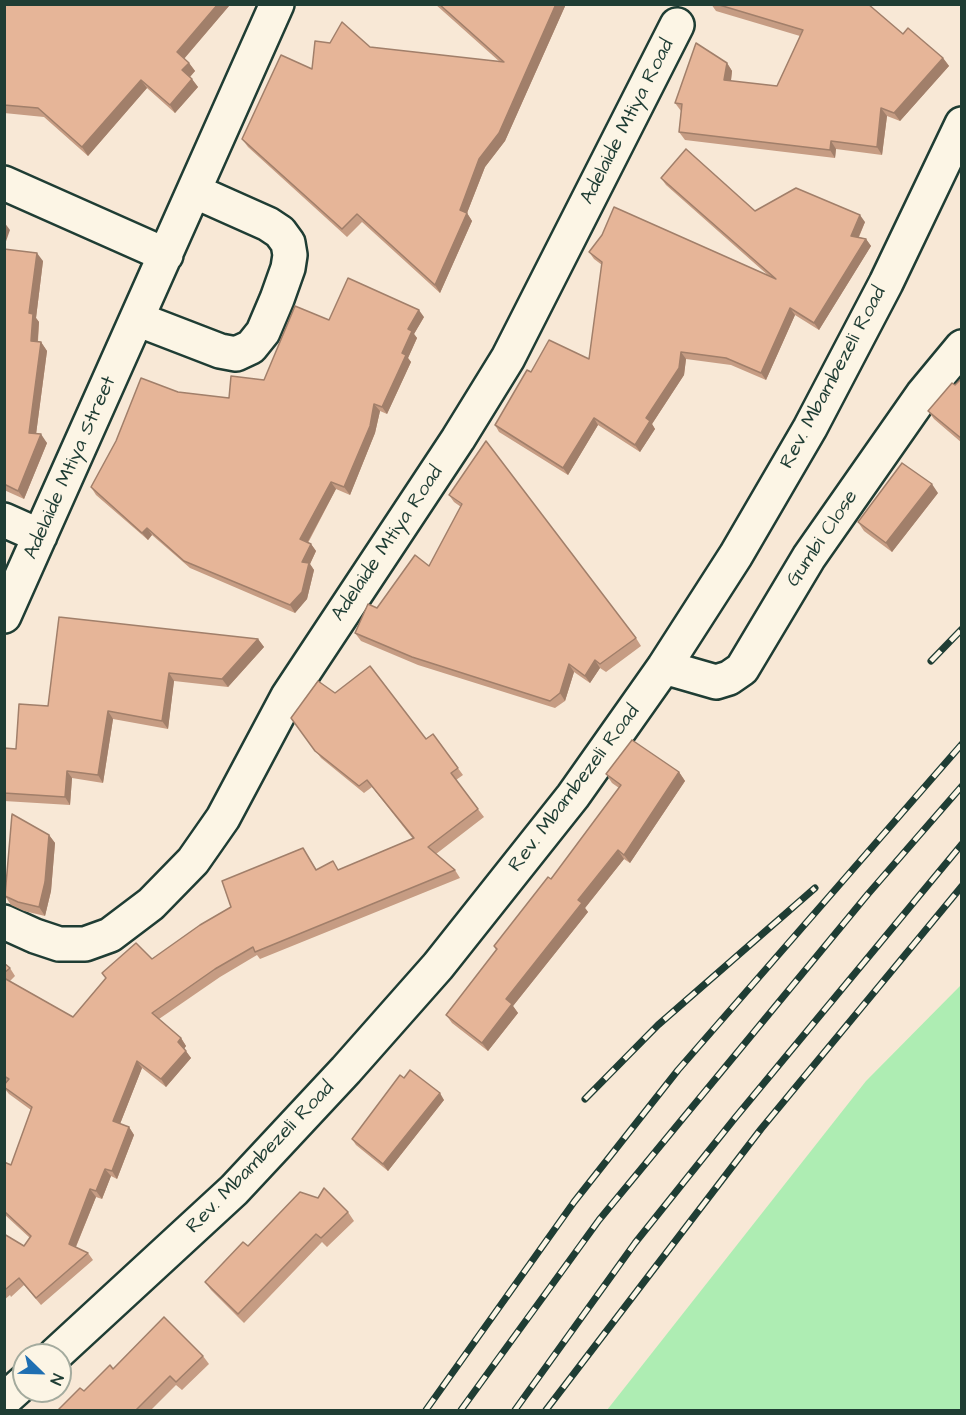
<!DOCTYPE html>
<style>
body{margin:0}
#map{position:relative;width:966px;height:1415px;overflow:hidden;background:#f8e8d6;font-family:"Architects Daughter",sans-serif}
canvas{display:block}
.frame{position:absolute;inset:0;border:6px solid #1f3d34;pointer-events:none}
.north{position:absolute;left:12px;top:1343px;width:60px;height:60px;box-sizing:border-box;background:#fcf5e5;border:2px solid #a4ab9e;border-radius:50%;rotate:113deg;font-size:16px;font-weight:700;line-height:24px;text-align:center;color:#1f3d34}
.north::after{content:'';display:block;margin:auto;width:21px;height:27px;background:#1f6fb2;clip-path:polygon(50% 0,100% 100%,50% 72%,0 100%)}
</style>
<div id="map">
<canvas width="966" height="1415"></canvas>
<div class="frame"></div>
<div class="north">N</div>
</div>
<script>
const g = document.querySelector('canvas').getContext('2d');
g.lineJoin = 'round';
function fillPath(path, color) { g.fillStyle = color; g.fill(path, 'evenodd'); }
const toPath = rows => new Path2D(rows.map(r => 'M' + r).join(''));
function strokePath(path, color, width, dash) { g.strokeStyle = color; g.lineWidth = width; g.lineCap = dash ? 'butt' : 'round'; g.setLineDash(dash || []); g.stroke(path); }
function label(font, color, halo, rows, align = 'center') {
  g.font = font + ' "Architects Daughter",sans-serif'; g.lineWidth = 5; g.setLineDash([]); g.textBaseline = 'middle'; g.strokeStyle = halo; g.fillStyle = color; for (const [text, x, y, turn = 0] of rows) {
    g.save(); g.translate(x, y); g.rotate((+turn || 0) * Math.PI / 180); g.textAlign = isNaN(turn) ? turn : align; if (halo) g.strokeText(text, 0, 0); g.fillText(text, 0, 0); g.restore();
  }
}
const green = toPath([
 [961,985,961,1410,607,1410,866,1081]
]);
const minor = toPath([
 [4,183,166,255],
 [137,319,220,351,236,354,251,347,263,332,277,299,288,268,290,255,288,243,280,232,268,224,194,191],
 [4,520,40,536],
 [4,616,277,4],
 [664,667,716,682,729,678,742,669,809,557,923,394,962,347],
 [4,922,35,936,59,944,85,944,110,935,151,904,193,861,223,818,288,696,458,439,508,358,677,25],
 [55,1355,234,1190,346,1070,438,966,573,796,664,667,736,555,810,428,886,283,962,124],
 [4,1400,24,1382]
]);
const rail = toPath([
 [931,661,962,629],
 [585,1099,658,1025,815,888],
 [426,1410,574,1202,678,1070,962,744],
 [461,1410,599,1220,868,894,962,786],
 [515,1410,635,1243,735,1118,962,844],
 [546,1410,761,1129,962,886]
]);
const wall = toPath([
 [4,4,228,4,229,6,184,59,189,63,195,71,190,77,198,87,175,113,147,88,88,156,44,117,4,113],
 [435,4,566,4,505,141,485,167,467,213,472,221,440,293,362,222,347,237,248,147,242,139,312,69,370,47,500,62],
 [711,4,868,4,903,34,943,58,949,66,900,121,887,116,882,155,836,149,835,158,685,140,679,132,681,111,675,103,727,63,732,71,731,81,777,86,800,36,716,11],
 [661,178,755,211,865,222,859,237,866,239,871,246,819,330,795,315,766,380,731,365,686,359,684,375,652,424,655,429,640,452,598,425,568,475,499,432,495,425,531,372,589,359,602,265,594,259,589,252,770,277,666,185],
 [4,249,43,261,36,318,39,322,38,342,41,342,47,351,36,434,47,443,24,499,4,490],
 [424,317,414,334,417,338,408,358,411,362,387,414,380,411,375,433,350,495,336,489,308,543,311,544,316,551,310,564,314,570,307,599,295,613,190,568,152,535,148,540,96,495,91,487,178,392,229,398,264,380,329,320],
 [962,378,962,443,934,419,928,411],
 [938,493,892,552,864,531,858,522],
 [449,495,636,638,641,646,606,672,600,668,590,683,574,672,565,701,555,708,418,665,361,641,355,633,377,608,429,566,461,507,454,502],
 [258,639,264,647,228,687,174,681,168,729,113,719,103,783,72,778,70,805,4,801,4,748,16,749,48,706],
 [335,693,426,739,433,734,463,775,456,780,484,817,436,854,455,870,460,878,260,959,257,955,220,977,159,1019,181,1038,186,1046,184,1049,191,1058,166,1087,142,1068,120,1124,129,1127,134,1135,117,1179,111,1176,102,1199,96,1197,76,1247,88,1253,93,1260,41,1305,24,1285,11,1297,10,1295,4,1300,4,1234,24,1246,30,1238,4,1214,4,1162,11,1165,31,1110,9,1094,4,1088,4,1085,7,1082,4,1080,4,963,10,968,15,976,10,981,73,1017,106,978,102,973,152,959,308,856,316,869,339,870,413,839,372,787,364,793,321,758,291,718],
 [679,772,685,781,630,863,624,859,585,908,588,912,513,1006,518,1013,488,1051,452,1023,446,1015,496,950,494,946,551,879,619,788,612,783,606,774],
 [49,835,55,843,51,891,45,916,24,911,11,905,5,896],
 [404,1078,444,1100,388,1171,356,1145,352,1139],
 [348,1212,354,1221,327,1247,322,1242,244,1323,211,1290,205,1282],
 [203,1356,209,1364,182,1390,176,1385,151,1410,58,1410,113,1369]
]);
const shadedWall = toPath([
 [218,4,228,4,229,6,182,61,177,52],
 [556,4,566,4,505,141,485,167,467,213,472,221,440,293,435,285,460,210,479,159],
 [943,58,949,66,900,121,894,113],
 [189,63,195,71,188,79,182,70],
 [727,63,732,71,730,88,724,80],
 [192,79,198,87,175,113,170,105],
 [141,80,147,88,88,156,82,147],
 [881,108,887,116,882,155,877,147],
 [831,141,836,149,835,158,830,150],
 [860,215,865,222,856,243,851,236],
 [4,222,10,230,4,247],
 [866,239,871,246,819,330,814,323],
 [37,253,43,261,36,318,39,322,37,350,31,341,29,313],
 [790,308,795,315,766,380,761,373],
 [419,310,424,317,414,334,417,338,408,358,411,362,387,414,382,407,408,329],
 [41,342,47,351,35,442,29,433],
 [681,352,686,359,684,375,652,424,655,429,640,452,635,445,646,418],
 [374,404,380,411,375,433,350,495,344,487],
 [594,418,598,425,568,475,563,468],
 [41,434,47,443,24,499,18,491],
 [331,482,336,489,305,547,300,539],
 [932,484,938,493,892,552,886,543],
 [147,528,152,535,148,540,142,533],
 [311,544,316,551,310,564,314,570,307,599,295,613,290,605,302,562],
 [258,639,264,647,228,687,222,679],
 [595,660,600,668,590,683,585,676],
 [569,664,574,672,565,701,560,693],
 [169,673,174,681,168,729,162,721],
 [108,711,113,719,103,783,98,775],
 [67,771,72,778,70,805,65,797],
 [679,772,685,781,630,863,624,855],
 [49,835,55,843,51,891,45,916,39,907],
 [618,850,624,859,585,908,588,912,513,1006,518,1013,488,1051,482,1043,506,999,578,900],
 [181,1038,186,1046,183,1050,178,1042],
 [186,1051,191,1058,166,1087,161,1079],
 [137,1061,142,1068,118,1129,113,1121],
 [440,1093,444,1100,388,1171,383,1164],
 [129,1127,134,1135,117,1179,112,1171],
 [105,1169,111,1176,102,1199,96,1191],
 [90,1189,96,1197,74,1251,69,1244]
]);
const building = toPath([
 [4,4,218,4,177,52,189,63,182,70,192,79,170,105,141,80,82,147,38,108,4,105,4,4],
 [439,4,556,4,499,133,479,159,460,210,467,213,435,285,357,214,342,229,242,139,281,55,312,69,315,41,330,43,342,22,370,47,504,62,439,4],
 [716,4,868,4,903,34,908,28,943,58,894,113,881,108,877,147,831,141,830,150,679,132,682,104,675,103,696,43,727,63,724,80,777,86,803,30,716,4],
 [686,149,755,211,796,188,860,215,851,236,866,239,814,323,790,308,761,373,726,358,681,352,679,368,646,418,650,421,635,445,594,418,563,468,495,425,527,370,531,372,549,340,589,359,602,262,589,252,602,235,614,207,776,279,661,178,686,149],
 [4,249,37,253,29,313,33,314,31,341,41,342,29,433,41,434,18,491,4,484,4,249],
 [348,278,419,310,408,329,412,331,402,353,406,355,382,407,374,404,370,426,344,487,331,482,300,539,311,544,302,562,309,563,302,592,290,605,184,561,147,528,142,533,91,487,116,441,141,378,178,392,229,398,231,376,264,380,295,306,329,320,348,278],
 [962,378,962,439,928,411,952,383,955,385,962,378],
 [486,441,636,638,600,664,595,660,585,676,569,664,560,693,550,701,412,657,355,633,368,604,377,608,415,555,429,566,462,504,449,495,486,441],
 [902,463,932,484,886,543,858,522,902,463],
 [59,617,258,639,222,679,169,673,162,721,108,711,98,775,67,771,65,797,4,793,4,748,16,749,19,704,48,706,59,617],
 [370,666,426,739,433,734,458,768,451,773,478,809,428,847,455,870,255,952,253,947,215,969,152,1013,181,1038,178,1042,186,1051,161,1079,137,1061,113,1121,129,1127,112,1171,105,1169,96,1191,90,1189,69,1244,88,1253,36,1298,19,1278,6,1289,4,1288,4,1234,24,1246,31,1236,4,1211,4,1162,11,1165,32,1107,4,1087,4,1085,9,1079,4,1076,4,978,73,1017,106,978,102,973,136,943,152,959,200,925,231,907,222,881,303,848,316,870,333,861,338,870,414,838,367,780,359,786,315,751,291,718,318,681,335,693,370,666],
 [632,740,679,772,624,855,618,850,578,900,582,903,506,999,512,1004,482,1043,446,1015,497,949,494,946,548,877,551,879,621,785,606,774,632,740],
 [12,814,49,835,45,882,39,907,18,902,5,896,12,814],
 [4,963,10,968,4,973,4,963],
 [410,1070,440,1093,383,1164,352,1139,400,1075,404,1078,410,1070],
 [324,1188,348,1212,321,1238,316,1234,238,1314,205,1282,243,1242,248,1246,300,1192,318,1198,324,1188],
 [164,1317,203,1356,176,1382,170,1376,136,1410,58,1410,80,1388,84,1391,110,1365,113,1369,164,1317]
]);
const streetNames = [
 ["Adelaide Mtiya Road",628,122,-63],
 ["Rev. Mbambezeli Road",834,378,-62],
 ["Adelaide Mtiya Street",71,468,-66],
 ["Gumbi Close",823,539,-56],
 ["Adelaide Mtiya Road",388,544,-56],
 ["Rev. Mbambezeli Road",575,789,-53],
 ["Rev. Mbambezeli Road",261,1158,-46]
];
fillPath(green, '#aeedb3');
strokePath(minor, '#1f3d34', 38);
strokePath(minor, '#fcf5e5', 33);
strokePath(rail, '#1f3d34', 7);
strokePath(rail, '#fcf5e5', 4.5, [14]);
fillPath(wall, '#c69c83');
fillPath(shadedWall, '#a17f6a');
fillPath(building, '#e6b598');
strokePath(building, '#a17f6a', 1.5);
label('20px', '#1f3d34', '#fcf5e5', streetNames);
</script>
